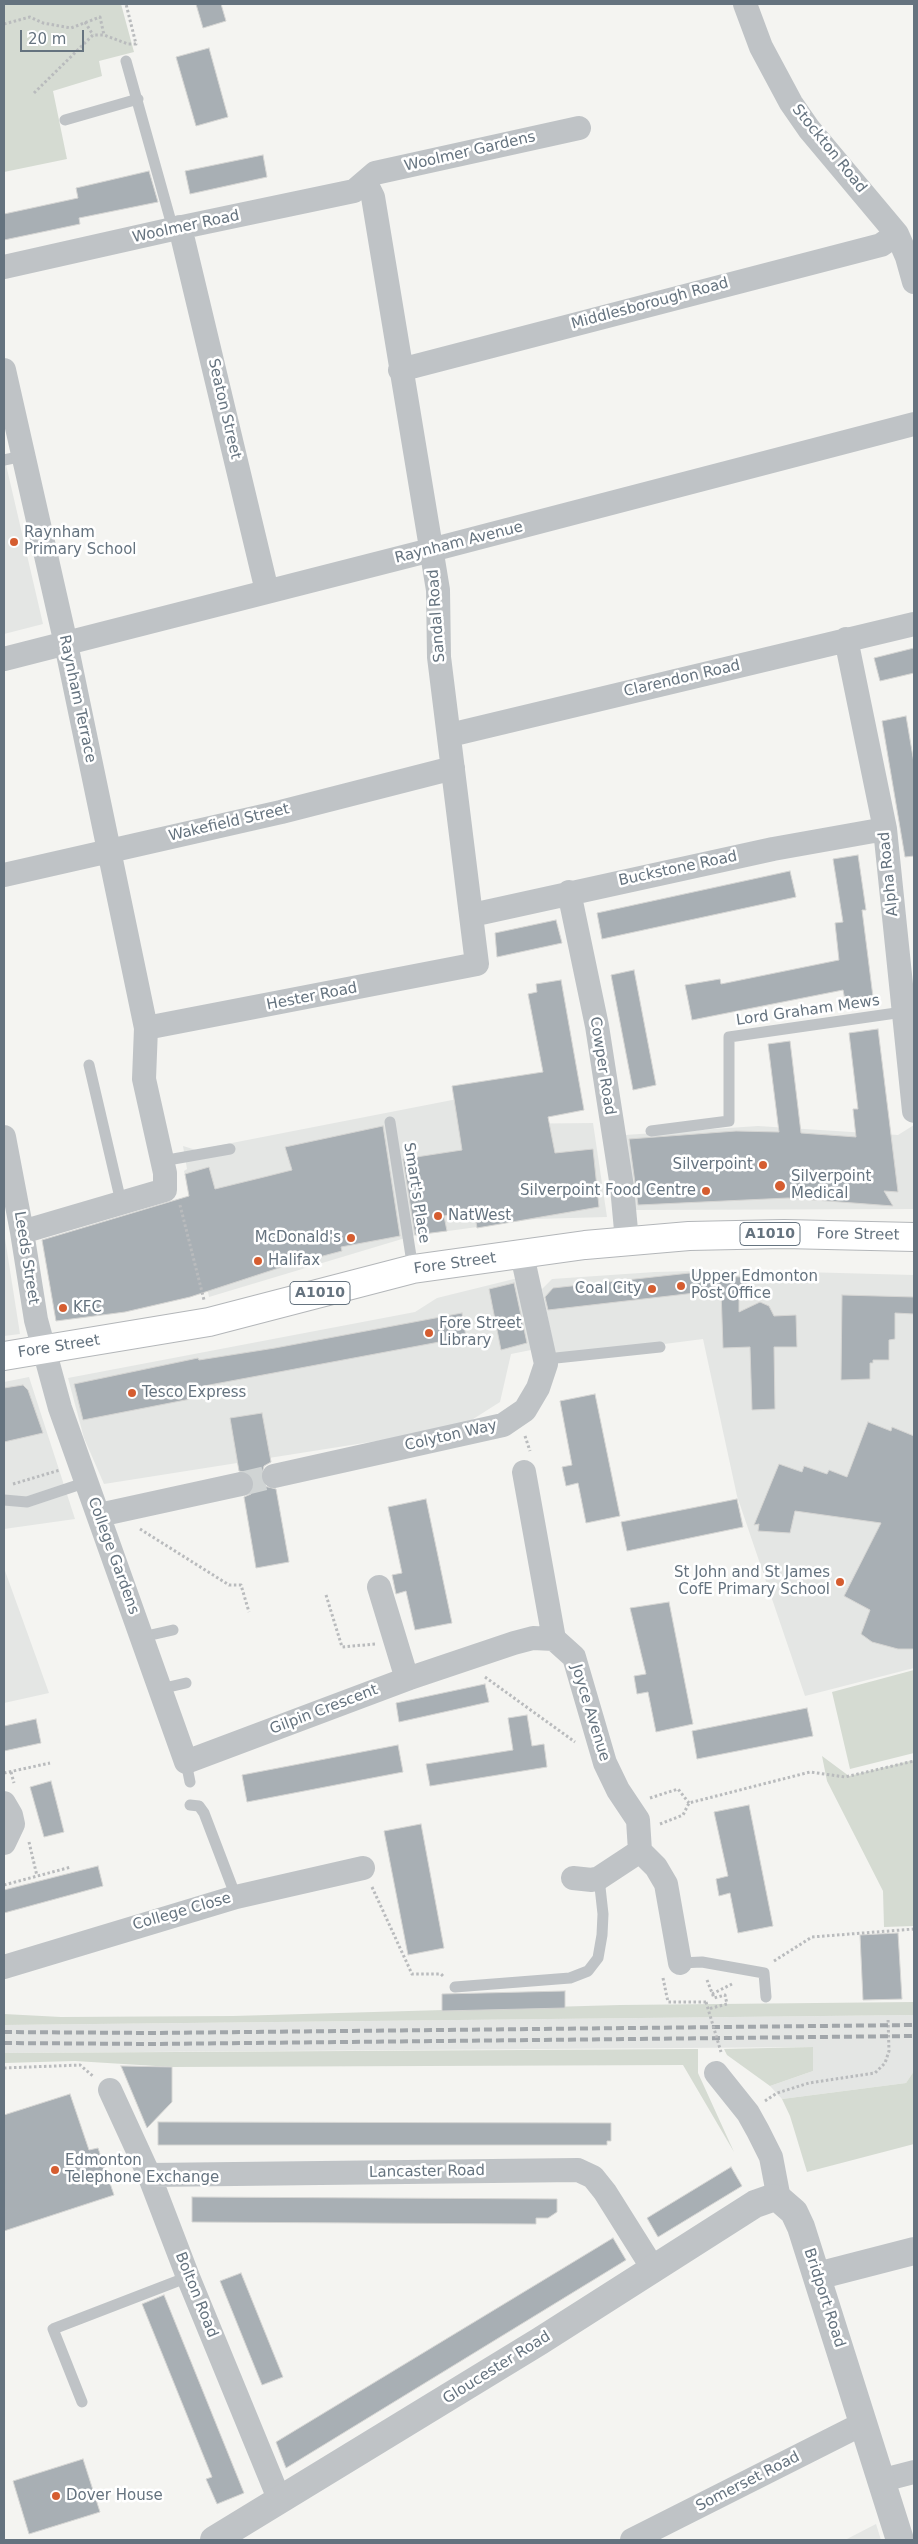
<!DOCTYPE html>
<style>
body{margin:0}
#map{position:relative;width:918px;height:2544px;overflow:hidden;background:#f4f4f1;font-family:"DejaVu Sans",sans-serif}
canvas{display:block}
.frame{position:absolute;inset:0;border:5px solid #65737f;pointer-events:none}
.scale{position:absolute;left:20px;top:30px;width:64px;height:22px;box-sizing:border-box;border:2px solid #65737f;border-top:0;padding-left:6px;font-size:15px;line-height:18px;white-space:nowrap;color:#65737f;-webkit-text-stroke:4px #fff;paint-order:stroke}
</style>
<div id="map">
<canvas width="918" height="2544"></canvas>
<div class="frame"></div>
<div class="scale">20 m</div>
</div>
<script>
const g = document.querySelector('canvas').getContext('2d');
g.lineJoin = 'round';
function fillPath(path, color) { g.fillStyle = color; g.fill(path, 'evenodd'); }
const toPath = rows => new Path2D(rows.map(r => 'M' + r).join(''));
function strokePath(path, color, width, dash) { g.strokeStyle = color; g.lineWidth = width; g.lineCap = dash ? 'butt' : 'round'; g.setLineDash(dash || []); g.stroke(path); }
function label(font, color, halo, rows, align = 'center') {
  g.font = font + ' "DejaVu Sans",sans-serif'; g.lineWidth = 5; g.setLineDash([]); g.textBaseline = 'middle'; g.strokeStyle = halo; g.fillStyle = color; for (const [text, x, y, turn = 0] of rows) {
    g.save(); g.translate(x, y); g.rotate((+turn || 0) * Math.PI / 180); g.textAlign = isNaN(turn) ? turn : align; if (halo) g.strokeText(text, 0, 0); g.fillText(text, 0, 0); g.restore();
  }
}
const built = toPath([
 [4,456,43,624,4,634],
 [483,1094,496,1124,593,1123,607,1217,535,1219,412,1236,209,1297,184,1171,187,1169,183,1146,196,1150],
 [914,1125,914,1209,634,1210,625,1135,758,1126,898,1135],
 [4,1232,20,1334,4,1336],
 [728,1270,914,1275,914,1668,805,1696,737,1496,703,1339,556,1358,542,1289,552,1279,655,1272],
 [522,1277,536,1349,511,1354,500,1402,459,1428,104,1484,84,1438,68,1378,415,1312,437,1298],
 [29,1377,75,1519,4,1529,4,1382],
 [4,1568,49,1693,4,1703],
 [914,2015,914,2071,906,2083,782,2099,770,2086,813,2071,813,2047,4,2053,4,2025],
 [876,2524,881,2540,845,2540]
]);
const green = toPath([
 [4,4,121,4,134,52,99,61,102,76,53,91,67,159,4,172],
 [914,1670,914,1753,850,1769,832,1692],
 [822,1756,849,1776,914,1760,914,1926,884,1927,883,1891,827,1781],
 [914,2002,914,2015,4,2025,4,2014,61,2017,233,2016,620,2005],
 [813,2047,813,2071,770,2086,727,2055,724,2049],
 [698,2049,698,2073,734,2152,683,2065,172,2067,75,2061,4,2063,4,2053],
 [914,2071,914,2144,807,2172,790,2116,782,2099,906,2083]
]);
const building = toPath([
 [196,4,221,4,226,21,203,28,196,4],
 [209,48,228,117,196,126,176,57,209,48],
 [263,155,267,177,190,194,185,171,263,155],
 [149,171,158,202,79,218,80,224,4,240,4,214,78,198,76,188,149,171],
 [914,648,914,673,880,681,874,658,914,648],
 [906,716,914,763,914,856,905,857,882,721,906,716],
 [858,855,866,910,862,910,873,997,845,1000,843,990,692,1020,685,985,720,979,721,984,839,960,835,923,843,922,833,859,858,855],
 [790,871,796,897,602,939,597,913,790,871],
 [556,920,562,943,497,957,495,933,556,920],
 [634,970,656,1085,633,1090,611,975,634,970],
 [561,980,584,1110,548,1117,555,1153,593,1149,599,1207,477,1228,474,1210,444,1216,447,1231,415,1235,403,1159,462,1150,452,1086,543,1072,528,994,537,992,536,984,561,980],
 [878,1029,898,1192,884,1191,893,1206,788,1198,638,1205,629,1139,736,1131,779,1132,768,1044,790,1041,801,1133,856,1137,853,1109,858,1109,849,1033,878,1029],
 [383,1126,400,1236,341,1247,342,1251,285,1266,190,1297,125,1312,56,1321,42,1240,189,1196,185,1174,209,1167,215,1189,264,1177,292,1170,285,1147,383,1126],
 [699,1272,699,1276,746,1277,747,1287,739,1288,739,1312,760,1302,769,1306,774,1316,796,1315,797,1347,774,1347,775,1409,752,1410,750,1347,723,1348,721,1290,548,1310,545,1297,553,1288,699,1272],
 [514,1283,527,1343,501,1350,489,1289,514,1283],
 [842,1295,914,1297,914,1314,895,1313,895,1339,889,1340,889,1360,873,1360,873,1363,870,1363,870,1379,841,1380,842,1295],
 [462,1313,466,1337,204,1386,206,1396,83,1420,74,1384,198,1358,199,1360,275,1348,462,1313],
 [23,1385,28,1390,43,1433,4,1442,4,1388,23,1385],
 [595,1394,620,1516,586,1523,578,1483,566,1486,562,1467,572,1465,560,1401,595,1394],
 [262,1413,271,1462,264,1466,261,1478,264,1486,276,1489,289,1562,256,1568,244,1497,251,1494,254,1482,251,1474,239,1471,230,1418,262,1413],
 [868,1422,891,1431,892,1427,914,1436,914,1649,898,1649,872,1642,861,1634,870,1610,844,1596,881,1523,795,1511,790,1533,758,1531,759,1524,754,1525,779,1464,802,1472,804,1466,827,1474,829,1470,847,1477,868,1422],
 [426,1499,452,1623,415,1630,406,1591,396,1594,392,1575,402,1573,388,1507,426,1499],
 [737,1499,743,1527,627,1551,621,1522,737,1499],
 [669,1602,693,1724,656,1732,648,1692,637,1694,634,1676,646,1674,630,1608,669,1602],
 [485,1684,489,1702,399,1722,396,1703,485,1684],
 [807,1708,813,1736,697,1759,692,1731,807,1708],
 [527,1715,532,1746,544,1744,547,1767,430,1786,426,1764,513,1750,508,1718,527,1715],
 [36,1719,41,1743,4,1751,4,1726,36,1719],
 [398,1745,403,1772,247,1802,242,1775,398,1745],
 [51,1781,64,1832,44,1837,30,1787,51,1781],
 [749,1805,773,1926,738,1933,730,1893,719,1896,716,1879,728,1876,714,1812,749,1805],
 [421,1824,444,1948,408,1955,384,1831,421,1824],
 [98,1866,103,1886,4,1913,4,1890,98,1866],
 [898,1933,902,1999,863,2000,860,1935,898,1933],
 [565,1991,565,2008,442,2011,442,1994,565,1991],
 [121,2066,172,2067,172,2102,147,2128,121,2066],
 [70,2094,89,2150,98,2148,114,2195,4,2231,4,2115,70,2094],
 [158,2122,611,2123,611,2141,607,2141,607,2145,158,2145,158,2122],
 [731,2167,742,2186,658,2237,647,2218,731,2167],
 [192,2197,557,2199,557,2212,548,2218,536,2218,536,2224,192,2222,192,2197],
 [613,2238,626,2260,286,2468,276,2442,613,2238],
 [241,2273,283,2377,262,2385,220,2281,241,2273],
 [164,2295,244,2493,217,2504,206,2479,212,2477,142,2304,164,2295],
 [83,2459,100,2512,29,2534,13,2481,83,2459]
]);
const minorTunnel = toPath([
 [241,1484,274,1476]
]);
const path = toPath([
 [85,22,93,35],
 [4,24,30,17,43,23,71,28,100,17,104,35],
 [34,93,93,35,104,35,128,44,136,44,126,4],
 [180,1205,204,1300],
 [525,1436,530,1451],
 [13,1484,60,1470],
 [140,1529,229,1585,241,1585,249,1612],
 [326,1595,342,1647,375,1644],
 [485,1677,575,1742],
 [11,1772,14,1783],
 [4,1773,50,1763],
 [650,1798,678,1789,689,1803],
 [660,1824,683,1815,689,1803,810,1772,845,1777,914,1761],
 [29,1842,37,1876],
 [4,1885,71,1867],
 [372,1887,412,1974,441,1974,444,1977],
 [774,1961,812,1937,914,1929],
 [663,1978,668,2002,706,2002],
 [707,1980,714,1998,725,1995,727,2004,708,2009],
 [712,1994,732,1984],
 [4,2068,80,2065,94,2077],
 [765,2101,777,2093,809,2083,875,2073,885,2063,889,2051,888,2018]
]);
const service = toPath([
 [126,61,173,229],
 [65,120,138,99],
 [4,460,23,456],
 [89,1065,121,1202],
 [390,1122,413,1269],
 [651,1131,729,1121,729,1037,903,1012],
 [162,1161,230,1149],
 [546,1364,556,1358,660,1347],
 [4,1500,27,1502,87,1482],
 [142,1637,173,1630],
 [160,1689,186,1683],
 [186,1762,190,1782],
 [190,1805,199,1806,204,1813,236,1897],
 [680,1963,702,1962,764,1973,766,1997],
 [455,1987,570,1978,588,1971,598,1958,602,1935,603,1914,599,1878],
 [82,2402,53,2329,188,2277]
]);
const minor = toPath([
 [745,4,761,47,791,103,809,129,897,234,907,257,914,282],
 [180,227,267,591],
 [4,267,173,229,354,191,375,173,579,128],
 [4,370,66,644,146,1028,144,1079,165,1173,165,1190,22,1232],
 [400,370,881,245,897,234],
 [846,639,885,829,914,1111],
 [4,659,431,550,914,424],
 [450,735,914,624],
 [4,875,281,812,453,768],
 [569,892,597,1026,622,1187,627,1241],
 [472,915,773,849,885,829],
 [146,1028,477,964,439,657,438,590,373,197,366,183],
 [4,1137,22,1232,36,1320,60,1408,186,1762,407,1679,514,1643,533,1638,554,1639,574,1657,605,1763,618,1790,638,1820,640,1851],
 [524,1472,554,1639],
 [274,1476,503,1425,525,1410,538,1388,546,1364,522,1255],
 [99,1515,241,1484],
 [379,1587,407,1679],
 [4,1803,11,1815,13,1824,4,1843],
 [640,1851,656,1867,666,1884,680,1963],
 [573,1878,592,1880,599,1878,640,1851],
 [4,1967,236,1897,363,1868],
 [716,2073,748,2113,758,2131,771,2157,779,2199],
 [110,2090,149,2175,188,2277,280,2501],
 [149,2175,578,2170,593,2177,605,2192,654,2270],
 [883,2480,914,2472],
 [632,2540,864,2423]
]);
const tertiary = toPath([
 [817,2276,914,2251],
 [214,2540,540,2341,755,2204,772,2198,779,2199,794,2212,801,2227,900,2540]
]);
const primary = toPath([
 [4,1356,209,1322,413,1269,585,1245,689,1236,784,1234,914,1237]
]);
const rail = toPath([
 [4,2032,153,2033,914,2025],
 [4,2043,154,2044,914,2036]
]);
const pathBridge = toPath([
 [706,2002,721,2052]
]);
const markers = [
 [14,542,5,"#d55d30"],
 [763,1165,5,"#d55d30"],
 [780,1186,6,"#d55d30"],
 [706,1191,5,"#d55d30"],
 [438,1216,5,"#d55d30"],
 [351,1238,5,"#d55d30"],
 [258,1261,5,"#d55d30"],
 [681,1286,5,"#d55d30"],
 [652,1289,5,"#d55d30"],
 [63,1308,5,"#d55d30"],
 [429,1333,5,"#d55d30"],
 [132,1393,5,"#d55d30"],
 [840,1582,5,"#d55d30"],
 [55,2170,5,"#d55d30"],
 [56,2496,5,"#d55d30"]
];
const shields = [
 [770,1234,60],
 [320,1293,60]
];
const shieldNames = [
 ["A1010",770,1234],
 ["A1010",320,1293]
];
const streetNames = [
 ["Stockton Road",829,149,51],
 ["Woolmer Gardens",470,152,-13],
 ["Woolmer Road",186,227,-12],
 ["Middlesborough Road",650,304,-15],
 ["Seaton Street",224,409,77],
 ["Raynham Avenue",459,543,-14],
 ["Sandal Road",437,616,-94],
 ["Clarendon Road",682,679,-13],
 ["Raynham Terrace",77,699,78],
 ["Wakefield Street",229,823,-13],
 ["Buckstone Road",678,869,-12],
 ["Alpha Road",889,874,-96],
 ["Hester Road",312,997,-11],
 ["Lord Graham Mews",808,1011,-8],
 ["Cowper Road",602,1066,81],
 ["Smart's Place",416,1193,81],
 ["Fore Street",858,1235,1],
 ["Leeds Street",26,1258,81],
 ["Fore Street",455,1264,-8],
 ["Fore Street",59,1347,-9],
 ["Colyton Way",451,1436,-13],
 ["College Gardens",113,1556,70],
 ["Gilpin Crescent",324,1710,-21],
 ["Joyce Avenue",590,1713,73],
 ["College Close",182,1912,-16],
 ["Lancaster Road",427,2172,-1],
 ["Bolton Road",196,2295,68],
 ["Bridport Road",824,2298,72],
 ["Gloucester Road",497,2368,-32],
 ["Somerset Road",748,2482,-27]
];
const poiNames = [
 ["Raynham",24,533],
 ["Primary School",24,550],
 ["Silverpoint",753,1165,"right"],
 ["Silverpoint",791,1177],
 ["Medical",791,1194],
 ["Silverpoint Food Centre",696,1191,"right"],
 ["NatWest",448,1216],
 ["McDonald's",341,1238,"right"],
 ["Halifax",268,1261],
 ["Upper Edmonton",691,1277],
 ["Post Office",691,1294],
 ["Coal City",642,1289,"right"],
 ["KFC",73,1308],
 ["Fore Street",439,1324],
 ["Library",439,1341],
 ["Tesco Express",142,1393],
 ["St John and St James",830,1573,"right"],
 ["CofE Primary School",830,1590,"right"],
 ["Edmonton",65,2161],
 ["Telephone Exchange",65,2178],
 ["Dover House",66,2496]
];
fillPath(built, '#e4e6e4');
fillPath(green, '#d5dbd2');
fillPath(building, '#a8afb4');
strokePath(building, '#d5d5d3', 1);
strokePath(minorTunnel, '#d0d4d4', 24, [24, 12]);
strokePath(primary, '#b3b6b9', 30);
strokePath(path, '#b9bbbd', 3, [2.5, 2.5]);
strokePath(service, '#bfc3c6', 11);
strokePath(minor, '#bfc3c6', 24);
strokePath(tertiary, '#bfc3c6', 28);
strokePath(primary, '#fff', 28);
strokePath(rail, '#a1a6aa', 4, [8, 4]);
strokePath(pathBridge, '#b9bbbd', 3, [2.5, 2.5]);
for (const [x, y, r, color] of markers) { const dot = new Path2D(); dot.arc(x, y, r, 0, 2 * Math.PI); g.fillStyle = color; g.fill(dot); strokePath(dot, '#fff', 2); }
for (const [x, y, w] of shields) { const box = new Path2D(); box.roundRect(x - w / 2, y - 11.5, w, 23, 4); g.fillStyle = '#fff'; g.fill(box); strokePath(box, '#65737f', 1); }
label('bold 14px', '#65737f', null, shieldNames);
label('15px', '#65737f', '#fff', streetNames);
label('15px', '#65737f', '#fff', poiNames, 'left');
</script>
